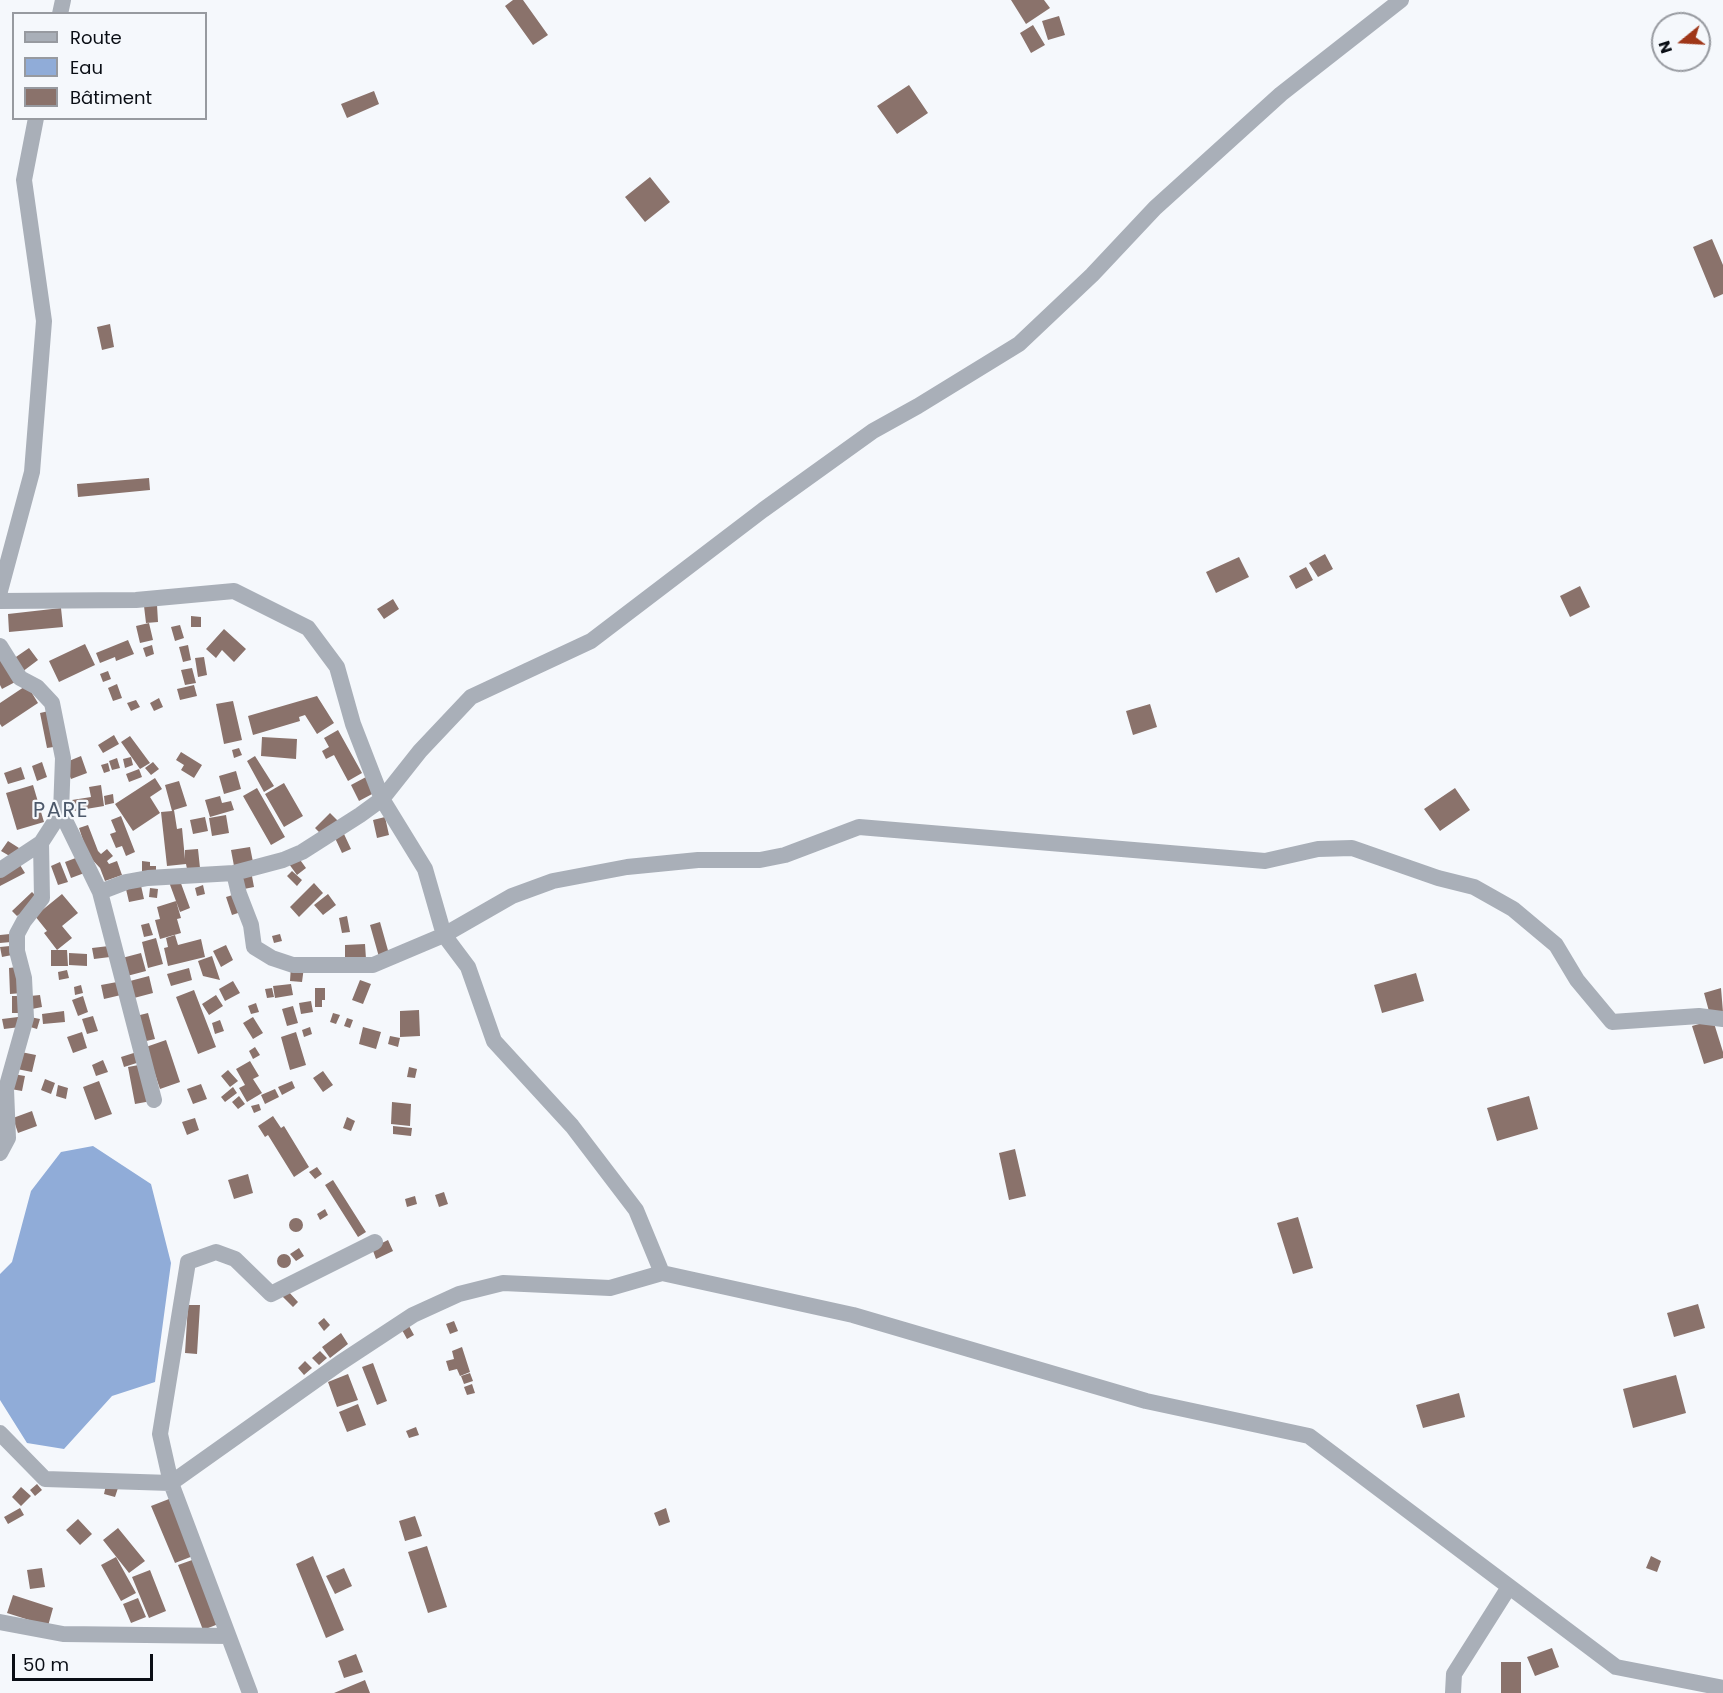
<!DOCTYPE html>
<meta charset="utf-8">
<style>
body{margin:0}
#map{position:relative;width:1723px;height:1693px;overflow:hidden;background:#f5f8fc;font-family:Poppins,sans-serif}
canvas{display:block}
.legend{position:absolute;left:12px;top:12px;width:195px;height:108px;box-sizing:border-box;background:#f5f8fc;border:2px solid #979aa0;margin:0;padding:8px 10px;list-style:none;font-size:18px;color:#0a0e15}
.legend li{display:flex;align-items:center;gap:12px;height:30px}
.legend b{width:30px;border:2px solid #979aa0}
.north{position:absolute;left:1651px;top:12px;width:60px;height:60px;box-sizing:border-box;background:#f5f8fc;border:2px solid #979aa0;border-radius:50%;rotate:252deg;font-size:16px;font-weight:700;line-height:24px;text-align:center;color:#0a0e15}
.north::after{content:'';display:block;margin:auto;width:21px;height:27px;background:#9f3719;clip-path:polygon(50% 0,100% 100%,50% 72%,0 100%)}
.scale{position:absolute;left:12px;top:1654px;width:141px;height:27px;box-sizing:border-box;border:3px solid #0a0e15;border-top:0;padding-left:8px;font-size:18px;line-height:21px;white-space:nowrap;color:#0a0e15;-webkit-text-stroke:4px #f5f8fc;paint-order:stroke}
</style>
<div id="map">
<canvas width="1723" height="1693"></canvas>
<ul class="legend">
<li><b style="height:8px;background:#a9afb8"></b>Route</li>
<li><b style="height:16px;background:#90acd8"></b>Eau</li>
<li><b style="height:16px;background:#8a726b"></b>Bâtiment</li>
</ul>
<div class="north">N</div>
<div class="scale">50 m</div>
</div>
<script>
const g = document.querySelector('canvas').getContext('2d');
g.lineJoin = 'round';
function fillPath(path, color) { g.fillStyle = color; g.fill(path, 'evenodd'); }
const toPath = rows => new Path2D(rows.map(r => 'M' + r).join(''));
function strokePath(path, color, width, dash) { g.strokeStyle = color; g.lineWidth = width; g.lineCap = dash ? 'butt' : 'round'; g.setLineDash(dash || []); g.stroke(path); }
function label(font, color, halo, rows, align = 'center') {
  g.font = font + ' Poppins,sans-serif'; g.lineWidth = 4.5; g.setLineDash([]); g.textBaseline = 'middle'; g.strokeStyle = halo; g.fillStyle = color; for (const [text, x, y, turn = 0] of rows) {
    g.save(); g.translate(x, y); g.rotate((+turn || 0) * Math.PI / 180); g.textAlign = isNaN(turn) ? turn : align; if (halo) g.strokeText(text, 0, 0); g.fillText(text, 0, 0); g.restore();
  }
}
const water = toPath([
 [93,1146,151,1184,171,1263,155,1382,112,1396,64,1449,27,1443,0,1400,0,1274,12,1262,31,1191,61,1152]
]);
const building = toPath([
 [513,0,523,0,548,35,533,45,505,6],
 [1011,0,1044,0,1050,8,1026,24],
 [1059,16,1065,35,1048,40,1042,21],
 [1033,25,1045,45,1031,53,1020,33],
 [909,85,928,113,897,134,877,106],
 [374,91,379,104,347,118,341,104],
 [650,177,670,202,645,222,625,197],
 [1712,239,1723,265,1723,294,1714,298,1693,247],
 [110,324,114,347,102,350,97,327],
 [149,478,150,490,78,497,77,484],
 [1325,554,1333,569,1318,577,1309,563],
 [1239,557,1249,577,1216,593,1206,572],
 [1306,567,1313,580,1296,589,1289,576],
 [1580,586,1590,607,1570,617,1560,596],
 [393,599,399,609,384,619,377,609],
 [157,605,158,622,146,623,144,606],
 [61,608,63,627,9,632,8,614],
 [191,616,201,617,201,627,191,627],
 [149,623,153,640,140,643,136,626],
 [180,625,184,638,175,641,171,627],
 [224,629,246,649,234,662,222,650,216,658,206,649],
 [128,640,134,654,116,661,115,657,100,663,96,653],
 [85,644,95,665,59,682,49,661],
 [152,645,154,654,146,657,143,648],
 [188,645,191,660,183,662,179,647],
 [29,648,38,660,22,672,13,659],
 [0,651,17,681,2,689,0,685],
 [204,657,207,675,198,677,195,658],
 [192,668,196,683,185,685,181,670],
 [108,671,111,679,103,682,100,674],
 [117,684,122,698,113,701,108,688],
 [27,685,38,703,2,727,0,724,0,703],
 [194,685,197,696,180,700,177,689],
 [317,696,334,723,317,734,305,715,299,717,300,721,253,735,248,716],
 [159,698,163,707,154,711,150,703],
 [136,700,140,707,131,711,127,703],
 [233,701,242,740,224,744,216,704],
 [1150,704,1157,727,1133,735,1126,711],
 [53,710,60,746,47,748,40,713],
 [338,730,362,773,348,781,334,755,326,759,322,751,329,747,324,738],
 [114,735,119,744,103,753,98,745],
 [130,736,150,763,140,769,121,742],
 [262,737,297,739,296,759,261,756],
 [239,748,242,755,234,758,232,750],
 [181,752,202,765,194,778,181,770,184,765,176,760],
 [81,756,87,773,71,779,64,763],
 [255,756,274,786,264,792,247,761],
 [131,757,133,765,125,768,123,759],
 [117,758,120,768,112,770,109,761],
 [42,762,47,777,37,781,32,766],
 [153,762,159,769,151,775,145,768],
 [108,763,110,771,104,773,101,765],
 [21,767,25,779,8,784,4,773],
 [139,769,142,777,129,782,126,774],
 [236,771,241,789,224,794,219,776],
 [366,777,374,793,359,801,351,785],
 [155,778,162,789,150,797,160,813,133,831,115,804],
 [179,781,187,806,174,810,177,829,182,828,185,859,185,850,198,849,200,868,187,869,186,864,167,866,161,812,172,811,165,785],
 [284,783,303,816,284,827,265,794],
 [33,785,44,822,17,830,6,793],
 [101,785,104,806,74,811,72,800,91,797,89,787],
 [257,788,285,837,271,845,243,796],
 [1455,788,1470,810,1440,831,1424,809],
 [113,794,114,803,105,805,104,796],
 [220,796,222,803,231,801,234,810,210,817,205,800],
 [330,813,338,821,322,835,315,828],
 [226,815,229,833,212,836,209,818],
 [121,816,135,852,126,856,122,846,116,848,110,834,116,832,111,820],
 [205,817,208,831,193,834,190,820],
 [385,817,389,835,377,838,373,820],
 [88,825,98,851,101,854,107,849,113,856,107,861,109,864,117,861,122,875,105,881,100,868,88,855,79,828],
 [344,834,351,849,342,853,335,838],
 [8,841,19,848,13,858,1,851],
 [250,847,253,862,234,866,231,850],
 [81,856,87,872,71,878,65,862],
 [298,857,306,868,297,875,289,864],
 [142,861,150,862,150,866,156,866,156,872,142,872],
 [60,862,68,882,58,885,51,866],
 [20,865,25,873,0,886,0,875],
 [251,871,254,887,244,889,240,874],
 [292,871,302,880,297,886,287,876],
 [179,878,190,908,180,912,169,882],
 [140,881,144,899,129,902,125,885],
 [314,883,323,893,299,917,290,907],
 [203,885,205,894,197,896,195,888],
 [150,888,158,889,157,898,149,897],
 [32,892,40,900,17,916,12,911],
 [62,894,78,913,62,926,72,938,57,950,44,933,47,931,35,916],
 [236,894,241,912,232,915,226,897],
 [328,894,336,905,323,915,314,905],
 [176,901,181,918,177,919,181,933,160,939,155,920,160,919,157,907],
 [347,916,350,932,342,933,339,918],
 [380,922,389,954,379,957,370,925],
 [149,923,153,935,144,937,141,925],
 [10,934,11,942,0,943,0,935],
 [280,934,282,941,274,943,272,936],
 [175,935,178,945,201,939,205,957,168,966,164,948,168,947,166,938],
 [156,938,163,964,148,968,142,942],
 [365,944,366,959,345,960,345,945],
 [226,945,233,960,221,967,213,951],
 [10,946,12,955,2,957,0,947],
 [109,946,110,957,94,959,92,948],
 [51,950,67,950,68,966,51,966],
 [69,953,87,954,87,966,69,965],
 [141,953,146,971,127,976,122,958],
 [212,956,220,980,203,976,198,961],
 [291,966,304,967,302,982,290,981],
 [17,967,22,993,10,994,9,968],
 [189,968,192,980,171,986,167,974],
 [67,970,69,978,59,980,58,972],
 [1416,973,1424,1001,1382,1013,1374,985],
 [149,976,153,993,134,998,130,981],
 [360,980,371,984,363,1004,352,1000],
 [233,981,240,993,225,1001,219,989],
 [117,982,121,995,104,999,101,985],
 [291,984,293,995,275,998,273,986],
 [81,985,83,993,75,995,74,987],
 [272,988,274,997,267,998,265,989],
 [315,988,325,988,325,1000,322,1000,322,1007,315,1007],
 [1721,988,1723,1012,1710,1015,1704,993],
 [194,990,216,1047,198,1054,176,997],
 [40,995,42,1007,32,1009,30,996],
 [216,995,223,1006,209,1015,202,1004],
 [12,996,23,996,23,1013,12,1013],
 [83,996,88,1012,78,1016,72,1000],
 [311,1001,313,1012,301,1014,299,1003],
 [256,1003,259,1012,251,1014,248,1006],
 [293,1006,298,1023,287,1026,282,1009],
 [419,1010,420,1036,400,1037,400,1011],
 [64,1011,65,1022,43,1024,42,1014],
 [148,1013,155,1039,142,1042,136,1016],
 [333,1013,340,1015,336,1024,330,1022],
 [93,1016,98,1031,87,1034,82,1019],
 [18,1017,20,1027,4,1029,2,1019],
 [30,1017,40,1019,37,1029,27,1026],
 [253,1017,263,1033,253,1039,243,1023],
 [347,1018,353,1020,350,1028,344,1026],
 [220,1020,224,1031,215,1034,212,1023],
 [1713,1020,1723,1052,1723,1058,1704,1064,1692,1026],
 [310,1027,312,1034,304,1037,302,1030],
 [363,1027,381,1032,376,1049,359,1044],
 [82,1032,87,1048,73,1053,67,1037],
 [296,1032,306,1065,290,1070,281,1037],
 [390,1036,400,1038,398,1047,388,1044],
 [166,1040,180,1082,160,1089,146,1047],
 [255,1047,260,1055,253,1059,249,1051],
 [140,1051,143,1061,124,1067,121,1057],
 [21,1052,36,1055,32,1072,17,1069],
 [103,1060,108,1072,96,1076,92,1065],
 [250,1061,259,1076,253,1079,262,1093,247,1102,239,1088,245,1085,236,1069],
 [144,1064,151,1101,135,1104,128,1067],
 [409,1067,417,1069,415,1078,407,1077],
 [228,1070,238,1081,230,1087,221,1076],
 [323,1071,333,1085,323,1092,313,1078],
 [13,1074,25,1076,22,1091,11,1089],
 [45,1079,55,1083,51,1094,41,1090],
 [99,1081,112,1114,95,1120,83,1087],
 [292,1081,295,1088,282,1095,278,1087],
 [201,1084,207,1099,193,1104,187,1089],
 [58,1085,68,1088,66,1099,56,1096],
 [233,1087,237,1093,225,1102,221,1097],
 [275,1089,279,1097,265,1104,261,1095],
 [239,1096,245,1104,238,1109,232,1102],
 [1529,1096,1538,1129,1497,1141,1487,1108],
 [392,1102,411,1104,410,1126,391,1124],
 [259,1104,261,1110,254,1113,251,1106],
 [32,1111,37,1126,18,1133,13,1118],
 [273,1116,281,1128,284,1126,309,1167,294,1177,268,1135,265,1137,258,1126],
 [347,1117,355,1121,351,1131,343,1128],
 [195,1118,199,1130,187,1135,182,1122],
 [393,1126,412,1128,411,1136,393,1134],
 [1015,1149,1026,1196,1009,1200,999,1153],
 [317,1167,322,1174,315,1179,309,1172],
 [248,1174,253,1193,234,1199,228,1180],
 [333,1180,366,1232,358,1237,325,1185],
 [444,1192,448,1204,439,1207,435,1195],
 [415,1196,417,1204,407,1207,405,1199],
 [325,1209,328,1215,320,1220,317,1214],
 [1298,1217,1313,1268,1293,1274,1277,1223],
 '289 1225a7 7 0 1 1 14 0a7 7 0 1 1-14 0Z',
 [388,1240,393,1251,376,1259,372,1248],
 [299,1248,304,1256,296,1261,290,1254],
 '277 1261a7 7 0 1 1 14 0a7 7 0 1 1-14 0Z',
 [288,1291,298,1302,293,1307,282,1296],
 [1698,1304,1705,1328,1674,1337,1667,1313],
 [188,1305,200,1305,197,1354,185,1353],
 [324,1318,330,1325,324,1331,318,1323],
 [454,1321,458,1331,450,1334,446,1324],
 [409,1326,414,1335,407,1339,402,1330],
 [341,1333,348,1344,330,1358,322,1347],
 [462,1347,470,1372,460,1376,457,1369,449,1371,446,1361,454,1359,452,1351],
 [320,1351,327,1358,319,1365,312,1358],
 [305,1361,312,1368,304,1375,298,1368],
 [373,1363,387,1401,377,1405,362,1367],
 [470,1373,473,1381,464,1384,461,1376],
 [348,1374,358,1400,337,1407,328,1382],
 [1676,1375,1686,1413,1633,1428,1623,1389],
 [472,1384,475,1393,467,1395,464,1387],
 [1459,1393,1465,1417,1423,1428,1416,1405],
 [358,1404,366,1425,347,1432,339,1412],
 [416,1427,419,1435,409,1438,406,1431],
 [37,1484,42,1490,35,1496,30,1490],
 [106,1485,118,1488,115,1497,104,1494],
 [21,1487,31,1496,21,1506,12,1497],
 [169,1499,193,1556,175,1563,151,1506],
 [20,1508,24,1515,8,1524,4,1517],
 [666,1508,670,1522,659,1526,654,1513],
 [415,1516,422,1536,405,1541,399,1521],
 [78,1519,92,1534,80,1545,66,1530],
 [118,1528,145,1561,129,1573,103,1540],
 [427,1546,447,1607,428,1613,408,1552],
 [313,1556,344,1630,326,1638,296,1564],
 [1651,1556,1661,1561,1657,1572,1646,1568],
 [116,1557,136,1593,121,1601,101,1565],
 [195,1559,221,1623,203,1630,178,1565],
 [42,1568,45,1587,30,1589,27,1570],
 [344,1568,352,1586,335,1594,326,1576],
 [150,1570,166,1611,149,1618,132,1577],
 [13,1595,53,1608,48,1626,7,1613],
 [138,1598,146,1617,131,1623,123,1604],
 [1552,1648,1559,1667,1535,1676,1527,1657],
 [356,1654,363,1672,344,1678,338,1661],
 [1501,1662,1521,1662,1521,1693,1501,1693],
 [365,1680,370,1693,334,1693]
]);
const street = toPath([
 [60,14,63,0],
 [0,591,32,472,44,321,24,180,36,118],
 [0,601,136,600,234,591,308,628,337,667,353,724,382,799,425,869,444,935,468,967,494,1041,572,1126,636,1210,662,1273,853,1315,1146,1401,1309,1436,1616,1667,1723,1688],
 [0,646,20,678,37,687,52,703,63,758,61,812,41,843,0,870],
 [61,812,100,892,154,1100],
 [234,873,239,894,251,925,254,947,272,958,293,965,373,965,444,935,512,896,553,881,627,867,698,860,760,860,785,855,859,827,1265,861,1318,849,1352,848,1438,878,1474,887,1513,909,1556,945,1577,980,1612,1022,1699,1016,1723,1019],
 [100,892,126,882,148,878,234,873,283,860,302,852,360,815,382,799,420,751,471,697,591,641,763,510,873,431,918,406,1019,344,1092,275,1155,208,1281,94,1401,0],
 [0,1153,8,1138,6,1089,26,1018,24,978,17,951,17,934,24,921,42,898,41,843],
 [0,1433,45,1479,171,1483,340,1363,413,1315,459,1294,503,1283,610,1288,662,1273],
 [0,1622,63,1634,228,1636],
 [250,1693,171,1483,160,1434,188,1262,216,1252,235,1259,271,1294,375,1242],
 [1453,1693,1454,1674,1509,1587]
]);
const quarterNames = [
 ["PARE",61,812]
];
fillPath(water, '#90acd8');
fillPath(building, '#8a726b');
strokePath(street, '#a9afb8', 16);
g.letterSpacing = '1.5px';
label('21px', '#4c586a', '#f5f8fc', quarterNames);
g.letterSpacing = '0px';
</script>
